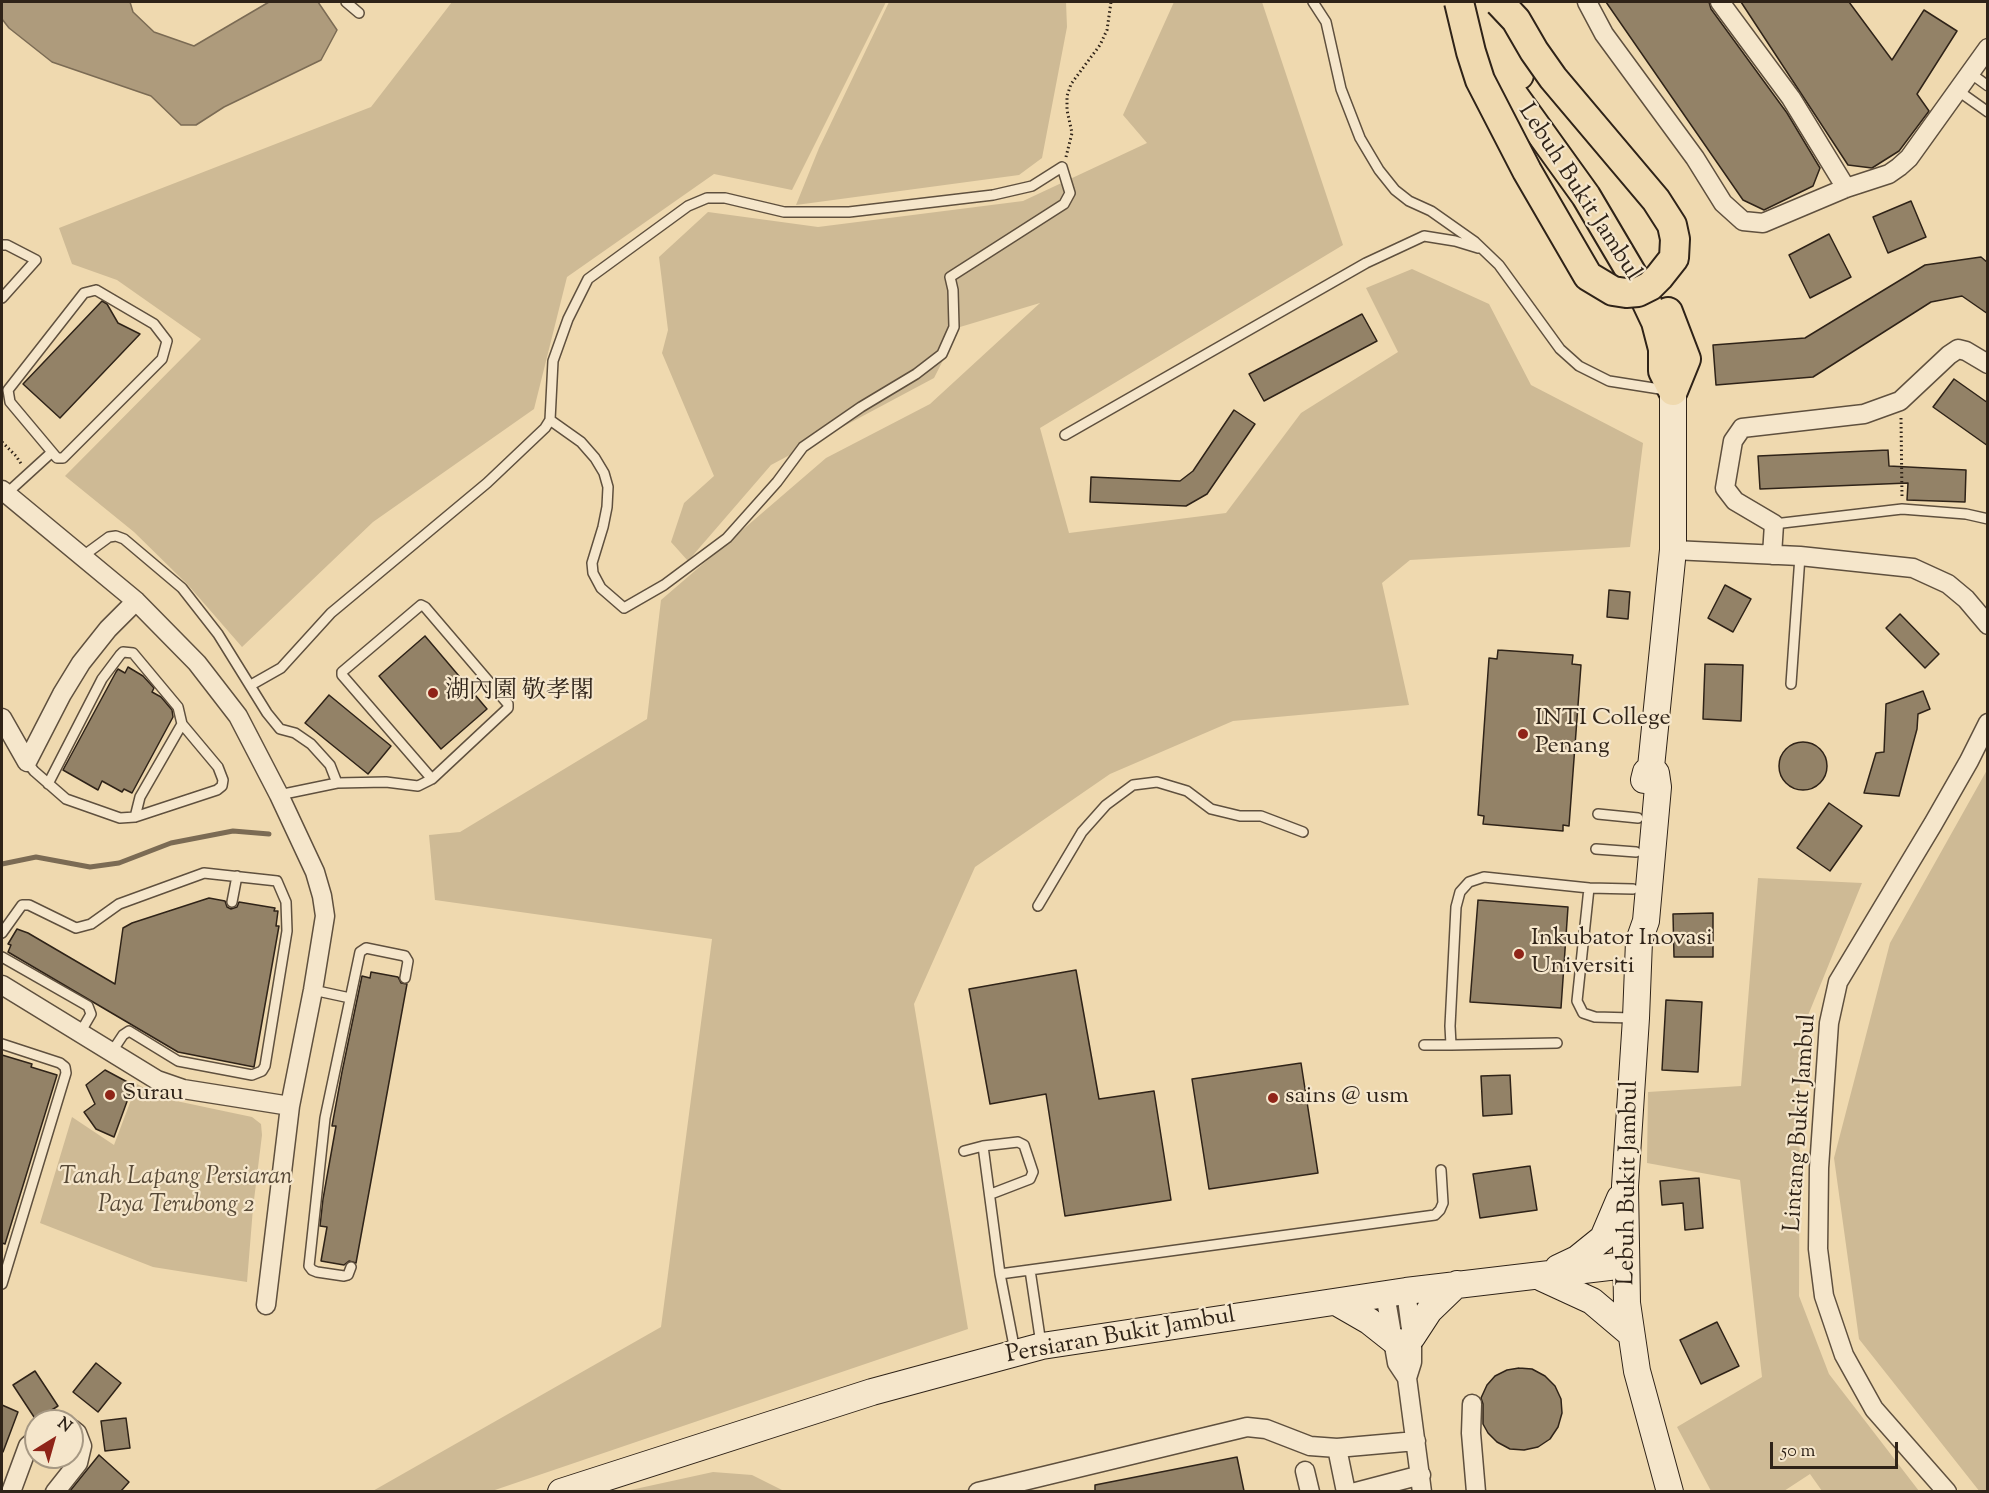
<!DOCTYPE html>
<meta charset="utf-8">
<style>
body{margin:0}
#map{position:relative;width:1989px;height:1493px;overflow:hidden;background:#efd9af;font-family:"Sorts Mill Goudy",serif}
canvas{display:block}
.frame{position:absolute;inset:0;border:3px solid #2f2318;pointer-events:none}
.north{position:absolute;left:24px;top:1409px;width:60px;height:60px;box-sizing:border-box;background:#f5e6cb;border:2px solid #a69883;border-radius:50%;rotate:37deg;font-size:16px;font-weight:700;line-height:24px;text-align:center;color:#2f2318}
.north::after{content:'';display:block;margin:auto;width:21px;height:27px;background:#8f2418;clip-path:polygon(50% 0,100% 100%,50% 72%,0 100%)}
.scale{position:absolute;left:1770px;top:1442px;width:128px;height:27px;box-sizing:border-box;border:3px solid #2f2318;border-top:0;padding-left:8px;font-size:18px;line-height:21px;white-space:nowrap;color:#2f2318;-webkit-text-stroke:4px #f5e6cb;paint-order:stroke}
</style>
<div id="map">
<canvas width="1989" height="1493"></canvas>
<div class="frame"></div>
<div class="north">N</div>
<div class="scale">50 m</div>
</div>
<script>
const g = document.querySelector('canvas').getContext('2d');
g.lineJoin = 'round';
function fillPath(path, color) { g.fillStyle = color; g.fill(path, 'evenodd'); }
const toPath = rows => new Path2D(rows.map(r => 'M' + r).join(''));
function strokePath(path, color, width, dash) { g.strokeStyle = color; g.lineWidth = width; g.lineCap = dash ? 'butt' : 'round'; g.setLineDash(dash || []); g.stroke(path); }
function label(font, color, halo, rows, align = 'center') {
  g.font = font + ' "Sorts Mill Goudy","Noto Serif SC",serif'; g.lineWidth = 4.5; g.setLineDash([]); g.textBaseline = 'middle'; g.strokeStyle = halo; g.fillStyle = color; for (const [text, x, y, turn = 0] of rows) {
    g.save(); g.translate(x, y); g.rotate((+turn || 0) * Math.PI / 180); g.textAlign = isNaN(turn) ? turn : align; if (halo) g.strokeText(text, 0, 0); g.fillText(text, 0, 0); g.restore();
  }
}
const green = toPath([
 [452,2,886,2,792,190,714,174,567,277,534,409,373,522,242,647,188,585,134,532,65,476,201,339,117,280,72,264,59,228,371,107],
 [889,2,1066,2,1067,27,1042,158,1019,175,796,205,819,148],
 [1174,2,1262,2,1343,245,1040,428,1069,533,1226,513,1301,413,1398,352,1366,288,1412,269,1489,304,1531,385,1643,443,1630,547,1410,560,1382,583,1409,705,1233,721,1110,774,975,867,914,1004,968,1329,492,1491,371,1492,661,1327,712,939,435,900,429,835,460,832,647,719,661,600,826,458,930,404,1040,303,960,327,934,378,771,465,688,561,671,542,684,503,714,476,662,353,668,330,659,257,708,212,818,227,1023,201,1147,143,1123,115],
 [1987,770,1988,1491,1980,1492,1859,1339,1834,1158,1890,943],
 [1758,878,1862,883,1800,1035,1799,1296,1829,1374,1919,1491,1822,1491,1810,1474,1784,1491,1711,1491,1677,1427,1762,1377,1740,1180,1647,1163,1648,1092,1741,1086],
 [137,1084,162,1098,252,1117,261,1124,262,1135,253,1208,247,1282,153,1267,40,1223,72,1117,114,1145],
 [713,1472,752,1475,784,1491,626,1491]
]);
const water = toPath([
 [2,2,130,2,133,12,154,32,194,46,269,2,318,2,337,30,321,60,224,107,196,125,181,125,151,96,52,62,9,28,2,19,2,2]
]);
const stream = toPath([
 [2,864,36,857,90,867,119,863,171,843,233,831,269,834]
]);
const building = toPath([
 [1606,2,1709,2,1711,9,1787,113,1820,168,1813,186,1764,210,1743,200,1606,2],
 [1741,2,1849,2,1892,60,1924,10,1957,31,1917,94,1929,111,1899,151,1872,168,1848,165,1741,2],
 [1911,201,1926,237,1888,253,1873,217,1911,201],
 [1829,234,1851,277,1810,298,1789,255,1829,234],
 [1981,257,1988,263,1988,314,1962,296,1931,302,1813,377,1716,385,1713,345,1805,338,1925,265,1981,257],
 [102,301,107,304,118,323,140,334,60,418,23,384,102,301],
 [1362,314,1377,341,1264,401,1249,374,1362,314],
 [1954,379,1988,403,1988,446,1933,407,1954,379],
 [1234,410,1255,424,1207,494,1186,506,1090,502,1091,477,1180,481,1193,471,1234,410],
 [1888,450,1889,466,1966,470,1965,502,1907,500,1908,483,1760,489,1758,456,1888,450],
 [1725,585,1751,599,1733,632,1708,618,1725,585],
 [1609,590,1630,592,1628,619,1607,617,1609,590],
 [1900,614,1939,654,1925,668,1886,628,1900,614],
 [425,636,487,709,441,749,379,676,425,636],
 [1498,650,1573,655,1572,664,1581,665,1569,826,1563,825,1563,831,1483,824,1484,816,1478,815,1489,658,1497,659,1498,650],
 [1705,664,1743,665,1741,721,1703,719,1705,664],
 [128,667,143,676,154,688,152,692,161,697,172,710,173,717,132,793,124,789,122,792,102,781,98,790,63,770,116,672,118,669,125,673,128,667],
 [1923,691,1930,709,1918,714,1917,729,1899,796,1864,793,1876,753,1884,752,1886,704,1923,691],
 [329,695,391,746,368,774,305,723,329,695],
 '1779 766a24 24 0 1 1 48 0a24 24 0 1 1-48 0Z',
 [1829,803,1862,826,1830,871,1797,848,1829,803],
 [209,898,225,901,227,907,231,909,237,907,239,902,275,908,274,911,278,911,276,926,279,926,254,1067,178,1052,8,952,11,945,8,944,17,929,28,933,115,984,123,928,132,923,209,898],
 [1478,900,1568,907,1561,1008,1470,1002,1478,900],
 [1713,913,1713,957,1674,957,1673,914,1713,913],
 [1076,970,1099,1099,1154,1091,1171,1200,1065,1216,1046,1094,990,1104,969,989,1076,970],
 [371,972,398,977,401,983,407,984,356,1263,349,1261,344,1265,321,1261,327,1227,320,1226,323,1199,336,1126,332,1126,342,1072,362,976,370,978,371,972],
 [1666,1000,1702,1002,1698,1072,1662,1070,1666,1000],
 [2,1055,32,1064,31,1067,57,1075,5,1244,2,1243,2,1055],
 [1301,1063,1318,1173,1209,1189,1192,1079,1301,1063],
 [105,1070,133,1085,114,1137,96,1129,84,1112,95,1104,86,1085,105,1070],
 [1510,1075,1512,1114,1483,1116,1481,1076,1510,1075],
 [1530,1166,1537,1210,1480,1218,1473,1174,1530,1166],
 [1699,1178,1703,1228,1685,1230,1683,1203,1662,1205,1660,1181,1699,1178],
 [1717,1322,1739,1366,1701,1384,1680,1340,1717,1322],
 [96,1363,121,1383,98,1412,73,1392,96,1363],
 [1519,1368,1532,1369,1545,1376,1555,1386,1561,1399,1562,1413,1558,1427,1550,1439,1538,1447,1524,1450,1510,1449,1497,1442,1488,1433,1483,1424,1483,1404,1481,1398,1487,1385,1495,1376,1507,1370,1519,1368],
 [35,1371,58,1406,36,1420,13,1385,35,1371],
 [2,1405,18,1412,3,1452,2,1452,2,1405],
 [126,1418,130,1448,105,1451,101,1421,126,1418],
 [99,1455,129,1482,121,1491,70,1491,99,1455],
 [1237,1457,1244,1491,1095,1491,1095,1485,1237,1457]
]);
const path = toPath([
 [1066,157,1072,133,1067,110,1067,96,1071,84,1100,45,1107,30,1111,2],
 [1901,418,1902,498],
 [2,442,16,456,22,465]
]);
const lane = toPath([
 [346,2,359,13],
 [1313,2,1326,22,1341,89,1360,138,1379,170,1395,190,1409,201,1431,211,1475,242,1499,265,1560,349,1579,366,1609,381,1666,390],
 [1970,73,1988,86],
 [1957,90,1988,112],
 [2,245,7,245,36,260,2,298],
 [96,290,154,324,167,341,162,359,63,458,57,458,10,402,8,390,84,293,96,290],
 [1065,435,1366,263,1424,236,1455,241,1478,248],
 [6,494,51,453],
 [1774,524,1902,509,1966,514,1988,519],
 [83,556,109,537,116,536,124,539,182,588,218,634,267,713,280,729,295,733,311,744,330,765,337,783],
 [421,605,425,607,508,704,508,708,432,779,342,675,342,672,421,605],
 [1791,684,1800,556],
 [251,685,281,668,331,613,487,483,545,428,550,420,553,361,568,319,588,279,688,206,707,198,725,198,784,212,849,212,993,195,1032,186,1062,167,1070,193,1064,204,950,277,953,290,954,327,942,354,916,374,861,407,803,447,777,482,727,538,664,585,624,608,601,588,593,573,592,563,603,527,607,507,608,487,604,473,595,458,581,442,550,420],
 [27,762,34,771,66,799,120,818,135,817,217,790,222,786,223,780,218,767,182,724],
 [48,784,102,679,120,655,123,652,133,653,178,707,182,724,140,797,135,817],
 [279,795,337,783,386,782,418,786,432,779],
 [1598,814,1638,818],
 [1596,849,1636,852],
 [1589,888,1577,1001,1583,1013,1595,1017,1633,1018],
 [232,902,237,876],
 [1038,906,1082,832,1106,805,1133,785,1157,782,1187,791,1211,809,1240,816,1261,816,1303,832],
 [2,933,22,905,29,905,76,928,91,924,119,904,204,873,277,881,286,902,287,931,265,1066,262,1071,252,1075,178,1061,129,1031,123,1035,111,1053],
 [2,957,88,1006,91,1014,80,1033],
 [313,990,350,998],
 [2,1044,60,1063,65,1067,66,1073,2,1284],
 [1424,1045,1451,1045,1450,1026,1456,907,1460,892,1469,882,1484,877,1589,888,1633,889],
 [1451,1045,1557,1043],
 [983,1146,1000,1274,1015,1351],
 [964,1151,983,1146,1018,1142,1024,1145,1033,1172,1030,1179,991,1194],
 [351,1267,348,1275,344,1276,317,1272,312,1270,309,1266,325,1118,360,952,366,948,405,956,408,961,405,978],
 [1030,1270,1041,1344],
 [1000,1274,1435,1215,1440,1210,1443,1203,1441,1170]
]);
const street = toPath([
 [1587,2,1604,34,1695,158,1723,203,1743,221,1763,223,1846,188,1889,174,1899,167,1909,158,1988,48],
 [1720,2,1791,98,1846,188],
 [2,490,136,601,197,663,238,716,279,795,315,872,322,896,325,916,313,990,290,1106,266,1305],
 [1673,550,1800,556,1913,568,1948,584,1966,599,1988,625],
 [1772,555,1774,524,1735,501,1725,488,1733,441,1742,428,1864,414,1900,401,1949,355,1958,349,1966,351,1988,364],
 [2,718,27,762,62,694,81,663,108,629,136,601],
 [2,985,157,1080,183,1089,290,1106],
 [1406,1291,1412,1337,1412,1362,1407,1378],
 [1385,1294,1397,1363,1407,1378,1422,1492],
 [1472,1404,1471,1433,1476,1492],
 [1337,1448,1346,1492],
 [1305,1471,1310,1492],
 [11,1492,28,1446,36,1439],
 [55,1492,78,1463,82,1446,77,1433,72,1429],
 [978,1492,1247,1427,1266,1429,1310,1446,1337,1448,1416,1441],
 [1356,1492,1421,1475],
 [1947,1492,1874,1409,1844,1355,1824,1296,1818,1249,1819,1168,1829,1023,1838,982,1933,824,1969,761,1988,723]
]);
const secondary = toPath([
 [1651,767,1656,773,1658,787,1646,921,1639,941,1636,1018,1625,1186,1627,1303,1637,1371,1670,1492],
 [1644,780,1646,772,1651,767,1673,550,1673,391],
 [1558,1268,1577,1259,1603,1238,1620,1198],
 [1542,1278,1592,1301,1631,1334],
 [1336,1302,1369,1321,1393,1340],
 [1412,1337,1429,1311,1457,1284],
 [561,1492,872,1392,1042,1346,1406,1291,1626,1265]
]);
const primary = toPath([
 [1493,2,1503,40,1519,75],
 [1468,9,1494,68,1586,196,1638,284,1656,322,1663,349,1663,371,1673,391],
 [1668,312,1686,359,1673,391]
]);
const primaryBridge = toPath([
 [1459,2,1471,52,1480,80,1527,171,1588,276,1613,291,1626,293,1638,292,1650,286,1659,277,1674,258,1675,239,1672,225,1656,200,1553,78,1534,51,1516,20,1499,2]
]);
const markers = [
 [433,693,6,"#8f2418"],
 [1523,734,6,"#8f2418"],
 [1519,954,6,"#8f2418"],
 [110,1095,6,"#8f2418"],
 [1273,1098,6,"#8f2418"]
];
const streetNames = [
 ["Lebuh Bukit Jambul",1578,193,57],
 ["Lintang Bukit Jambul",1802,1123,-86],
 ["Lebuh Bukit Jambul",1630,1183,-89],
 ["Persiaran Bukit Jambul",1121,1337,-10]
];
const poiNames = [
 ["湖內園 敬孝閣",445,693],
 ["INTI College",1535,720],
 ["Penang",1535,748],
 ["Inkubator Inovasi",1531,940],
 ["Universiti",1531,968],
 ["Surau",122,1095],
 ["sains @ usm",1285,1098]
];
const parkNames = [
 ["Tanah Lapang Persiaran",176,1179],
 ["Paya Terubong 2",176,1207]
];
fillPath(green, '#ceba95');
fillPath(water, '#ae9b7c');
strokePath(water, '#7b6b54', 1.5);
strokePath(stream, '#7b6b54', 5);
fillPath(building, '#938267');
strokePath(building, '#2f2318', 1.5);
strokePath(lane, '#5f503e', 12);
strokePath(street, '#5f503e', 21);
strokePath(secondary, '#2f2318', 28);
strokePath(primary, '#2f2318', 32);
strokePath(path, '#2f2318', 3, [1.5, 3]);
strokePath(lane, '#f5e6cb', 9);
strokePath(street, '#f5e6cb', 18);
strokePath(secondary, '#f5e6cb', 26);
strokePath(primary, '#efd9af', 28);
strokePath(primaryBridge, '#2f2318', 32, []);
strokePath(primaryBridge, '#efd9af', 28);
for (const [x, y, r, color] of markers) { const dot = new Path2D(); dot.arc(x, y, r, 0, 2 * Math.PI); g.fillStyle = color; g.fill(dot); strokePath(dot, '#f5e6cb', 2); }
label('24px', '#2f2318', '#f5e6cb', streetNames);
label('24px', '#2f2318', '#f5e6cb', poiNames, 'left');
label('italic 24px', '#574937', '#f5e6cb', parkNames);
</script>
